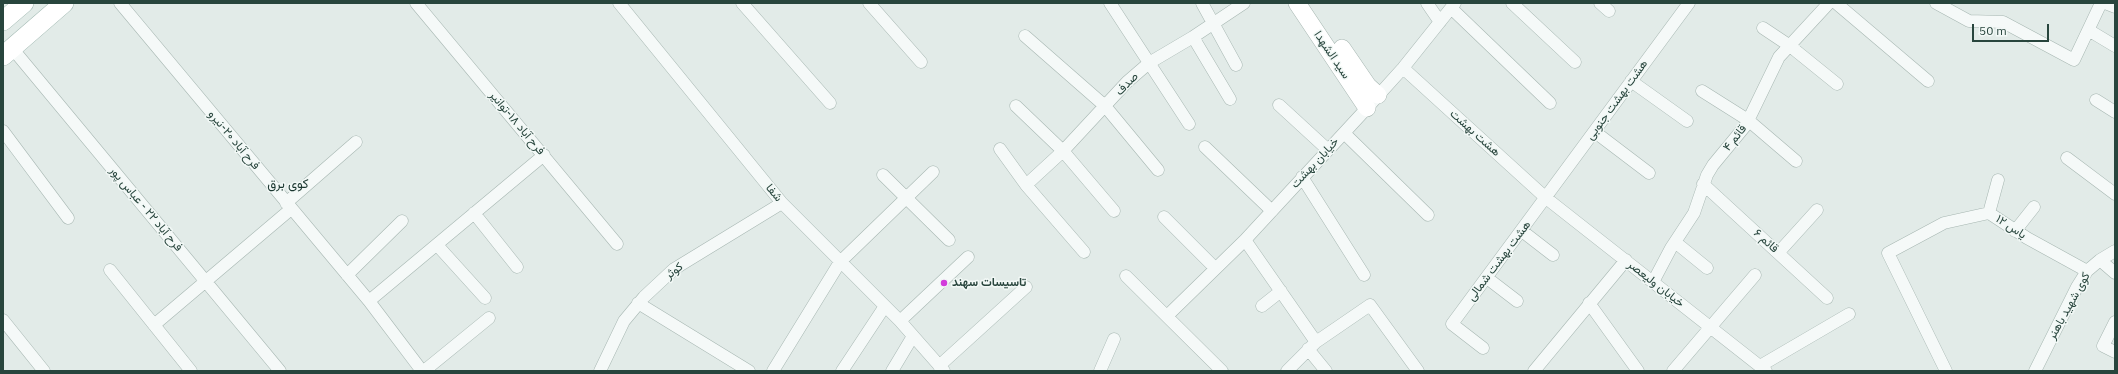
<!DOCTYPE html>
<meta charset="utf-8">
<style>
body{margin:0}
#map{position:relative;width:2118px;height:374px;overflow:hidden;background:#e2ebe8;font-family:"IBM Plex Sans",sans-serif}
canvas{display:block}
.frame{position:absolute;inset:0;border:4px solid #28453d;pointer-events:none}
.scale{position:absolute;left:1972px;top:24px;width:77px;height:18px;box-sizing:border-box;border:2px solid #28453d;border-top:0;padding-left:5px;font-size:12px;line-height:14px;white-space:nowrap;color:#28453d;-webkit-text-stroke:3px #f2f8f6;paint-order:stroke}
</style>
<div id="map">
<canvas width="2118" height="374"></canvas>
<div class="frame"></div>
<div class="scale">50 m</div>
</div>
<script>
const g = document.querySelector('canvas').getContext('2d');
g.lineJoin = 'round';
const toPath = rows => new Path2D(rows.map(r => 'M' + r).join(''));
function strokePath(path, color, width, dash) { g.strokeStyle = color; g.lineWidth = width; g.lineCap = dash ? 'butt' : 'round'; g.setLineDash(dash || []); g.stroke(path); }
function label(font, color, halo, rows, align = 'center') {
  g.font = font + ' "IBM Plex Sans",Vazirmatn,sans-serif'; g.lineWidth = 3; g.setLineDash([]); g.textBaseline = 'middle'; g.strokeStyle = halo; g.fillStyle = color; for (const [text, x, y, turn = 0] of rows) {
    g.save(); g.translate(x, y); g.rotate((+turn || 0) * Math.PI / 180); g.textAlign = isNaN(turn) ? turn : align; if (halo) g.strokeText(text, 0, 0); g.fillText(text, 0, 0); g.restore();
  }
}
const street = toPath([
 [120,3,369,301,422,371],
 [416,3,617,244],
 [619,3,782,203,900,321,944,371],
 [742,3,830,103],
 [869,3,921,62],
 [1110,3,1189,124],
 [1202,3,1236,65],
 [1427,3,1440,22],
 [1512,3,1575,62],
 [1600,3,1609,11],
 [1836,3,1928,81],
 [1936,3,1969,21,2003,22,2074,60,2101,3],
 [2105,3,2115,7],
 [1451,8,1550,103],
 [1763,28,1790,46,1837,84],
 [2090,31,2115,46],
 [1025,36,1105,106,1158,170],
 [1193,37,1230,99],
 [12,48,280,371],
 [1403,68,1546,198,1766,371],
 [1631,81,1687,121],
 [1702,91,1748,120,1796,161],
 [2096,100,2115,112],
 [1279,105,1328,150],
 [1016,106,1063,151,1114,211],
 [3,131,68,218],
 [1595,132,1649,173],
 [1344,133,1428,215],
 [1205,147,1272,211],
 [1000,149,1026,185,1084,252],
 [2067,158,2115,194],
 [883,175,949,240],
 [1302,177,1364,275],
 [1703,184,1827,298],
 [1026,185,1063,151,1127,82,1149,63,1193,37,1244,3],
 [286,203,356,142],
 [474,213,517,267],
 [1989,213,1998,180],
 [1164,217,1215,268],
 [1522,231,1553,255],
 [2015,231,2034,207],
 [1245,240,1316,342],
 [1675,242,1707,268],
 [437,245,485,298],
 [1779,252,1817,210],
 [2100,260,2115,273],
 [110,270,191,371],
 [347,275,402,221],
 [1126,276,1222,371],
 [1487,278,1517,301],
 [1653,282,1671,248,1694,213,1707,175,1713,165,1746,125,1779,57,1829,3],
 [369,301,544,155],
 [638,303,749,371],
 [1589,303,1638,371],
 [1262,306,1281,291],
 [1167,316,1245,240,1367,108,1403,68,1455,3],
 [3,320,44,371],
 [900,321,968,257],
 [2115,322,2103,346,2115,352],
 [154,325,291,209],
 [1483,348,1452,324,1689,3],
 [1308,349,1326,371],
 [939,366,1026,287],
 [1760,366,1849,314],
 [424,371,489,318],
 [600,371,624,321,644,297,674,269,782,203],
 [773,371,840,262,933,172],
 [842,371,885,306],
 [892,371,913,336],
 [1100,371,1114,339],
 [1287,371,1316,342,1370,305,1418,371],
 [1534,371,1626,260],
 [1673,371,1755,275],
 [1946,371,1888,253,1944,223,1989,213,2027,238,2087,271],
 [2035,371,2077,287,2087,271,2100,260,2115,251]
]);
const secondary = toPath([
 [1297,3,1367,108],
 [1342,48,1368,86,1378,95]
]);
const primary = toPath([
 [3,21,24,3],
 [3,56,64,3]
]);
const markers = [
 [944,283,4,"#d23cdb"]
];
const streetNames = [
 ["سید الشهدا",1332,55,56],
 ["صدف",1127,84,-45],
 ["هشت بهشت جنوبی",1617,100,-54],
 ["فرح آباد ۱۸-توانیر",517,123,50],
 ["هشت بهشت",1475,133,42],
 ["قائم ۴",1735,138,-52],
 ["فرح آباد ۲۰-نیرو",234,140,50],
 ["خیابان بهشت",1315,163,-47],
 ["شفا",774,193,50],
 ["فرح آباد ۲۲ - عباس پور",146,209,50],
 ["یاس ۱۲",2011,227,33],
 ["قائم ۶",1766,241,42],
 ["هشت بهشت شمالی",1499,261,-53],
 ["کوثر",674,271,-38],
 ["خیابان ولیعصر",1656,284,38],
 ["کوی شهید باهنر",2069,306,-61]
];
const poiNames = [
 ["تاسیسات سهند",952,283]
];
const neighbourhoodNames = [
 ["کوی برق",288,184]
];
strokePath(street, '#a6b6b1', 13);
strokePath(secondary, '#a6b6b1', 18);
strokePath(primary, '#a0b8b1', 20);
strokePath(street, '#f5f9f8', 12);
strokePath(secondary, '#fff', 17);
strokePath(primary, '#fff', 19);
for (const [x, y, r, color] of markers) { const dot = new Path2D(); dot.arc(x, y, r, 0, 2 * Math.PI); g.fillStyle = color; g.fill(dot); strokePath(dot, '#f2f8f6', 1.5); }
label('12px', '#28453d', '#f2f8f6', streetNames);
label('bold 12px', '#28453d', '#f2f8f6', poiNames, 'left');
label('13px', '#1a362f', '#f2f8f6', neighbourhoodNames);
</script>
